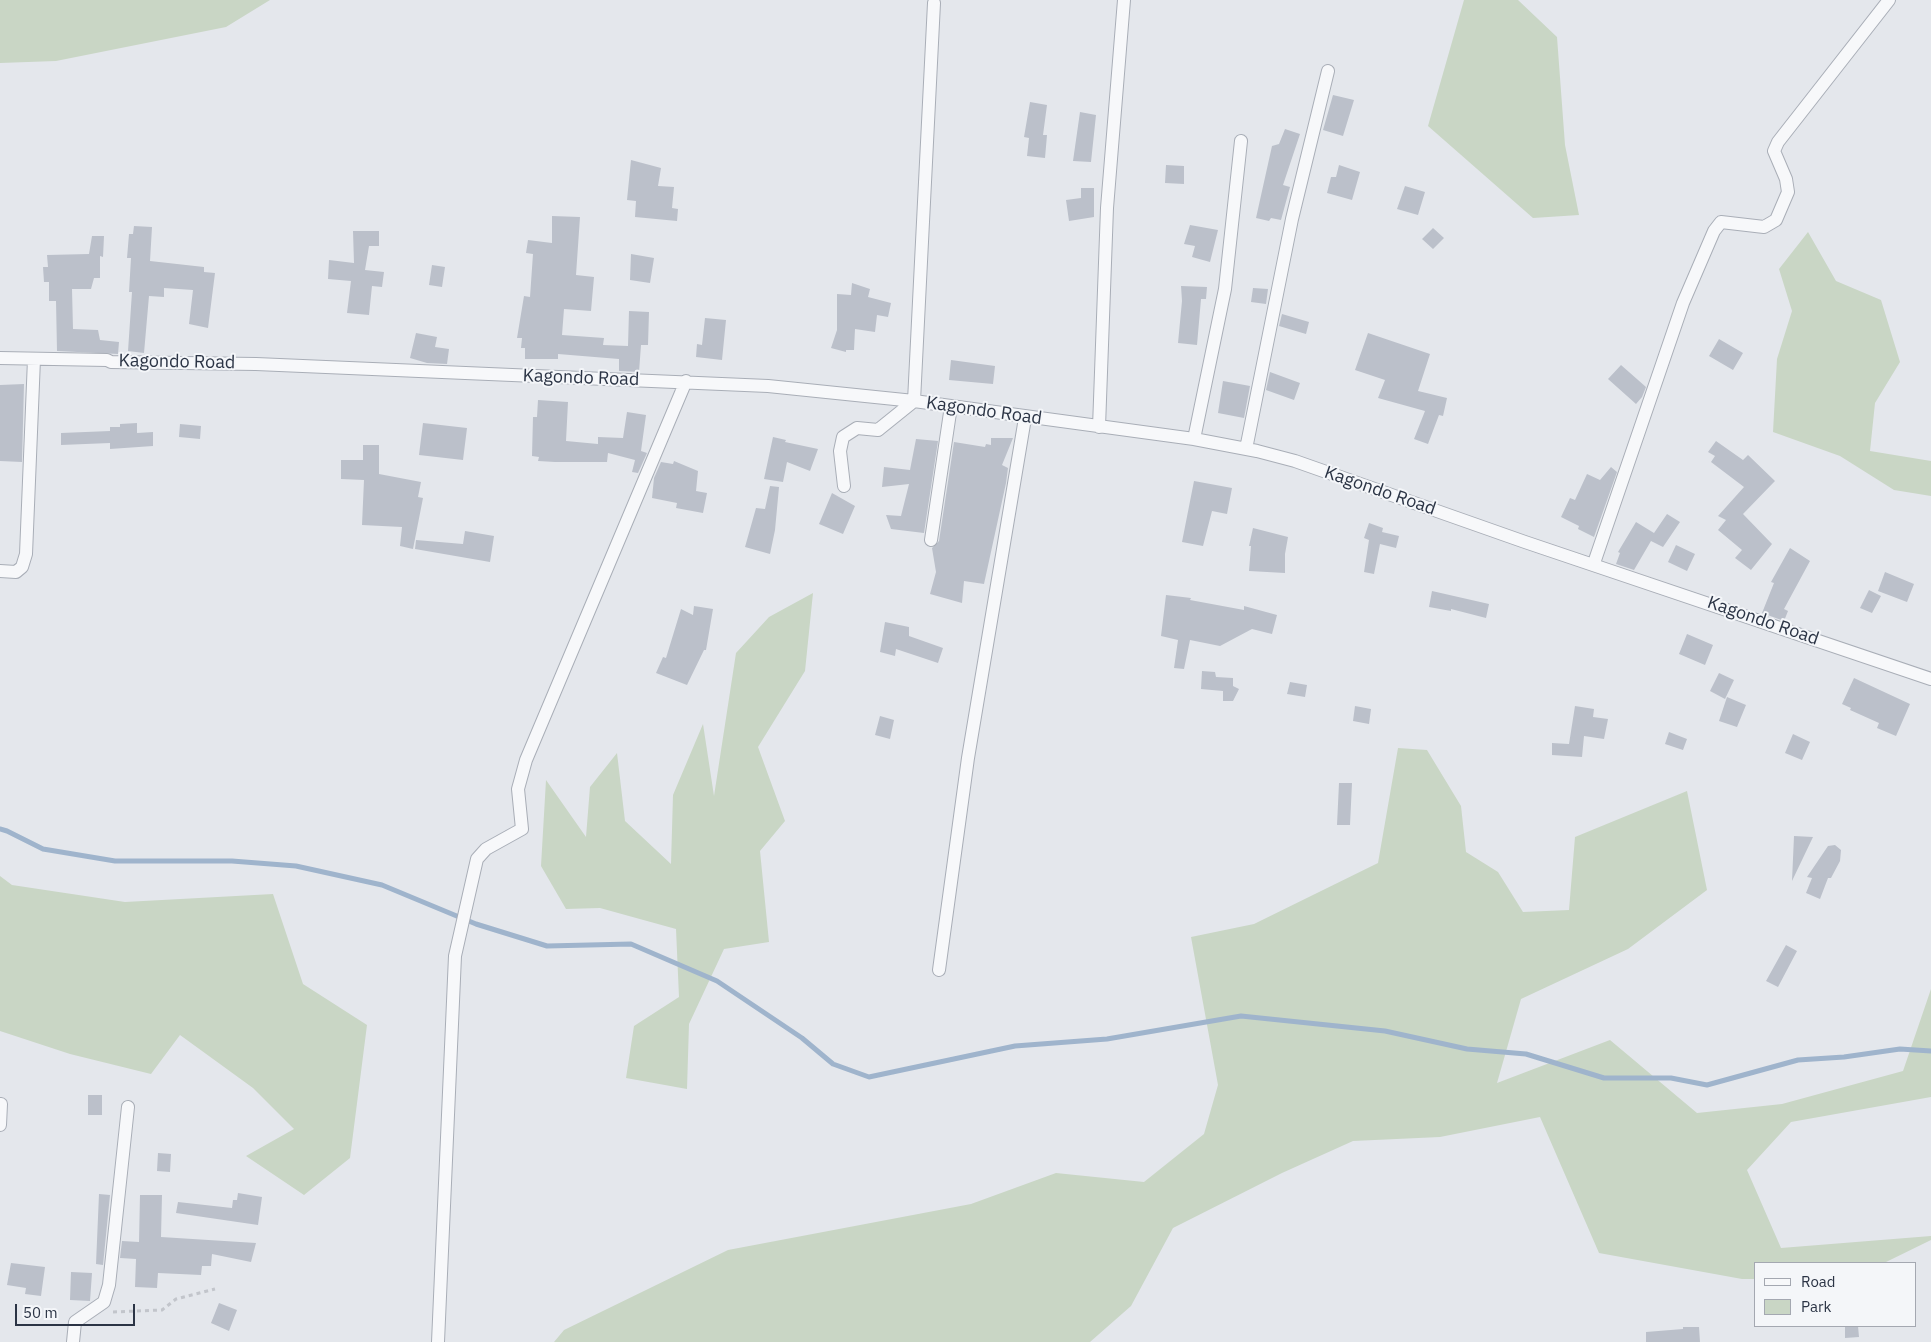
<!DOCTYPE html>
<style>
body{margin:0}
#map{position:relative;width:1931px;height:1342px;overflow:hidden;background:#e4e7ec;font-family:"IBM Plex Sans",sans-serif}
canvas{display:block}
.legend{position:absolute;left:1754px;top:1262px;width:162px;height:65px;box-sizing:border-box;background:#f4f6f9;border:1px solid #a4a8b1;margin:0;padding:6px 9px;list-style:none;font-size:15px;color:#2b3445}
.legend li{display:flex;align-items:center;gap:10px;height:25px}
.legend b{width:25px;border:1px solid #a4a8b1}
.scale{position:absolute;left:15px;top:1304px;width:120px;height:22px;box-sizing:border-box;border:2px solid #2b3445;border-top:0;padding-left:6px;font-size:15px;line-height:18px;white-space:nowrap;color:#2b3445;-webkit-text-stroke:4px #f4f6f9;paint-order:stroke}
</style>
<div id="map">
<canvas width="1931" height="1342"></canvas>
<ul class="legend">
<li><b style="height:6px;background:#f7f8fa"></b>Road</li>
<li><b style="height:14px;background:#c9d6c5"></b>Park</li>
</ul>
<div class="scale">50 m</div>
</div>
<script>
const g = document.querySelector('canvas').getContext('2d');
g.lineJoin = 'round';
function fillPath(path, color) { g.fillStyle = color; g.fill(path, 'evenodd'); }
const toPath = rows => new Path2D(rows.map(r => 'M' + r).join(''));
function strokePath(path, color, width, dash) { g.strokeStyle = color; g.lineWidth = width; g.lineCap = dash ? 'butt' : 'round'; g.setLineDash(dash || []); g.stroke(path); }
function label(font, color, halo, rows, align = 'center') {
  g.font = font + ' "IBM Plex Sans",sans-serif'; g.lineWidth = 4; g.setLineDash([]); g.textBaseline = 'middle'; g.strokeStyle = halo; g.fillStyle = color; for (const [text, x, y, turn = 0] of rows) {
    g.save(); g.translate(x, y); g.rotate((+turn || 0) * Math.PI / 180); g.textAlign = isNaN(turn) ? turn : align; if (halo) g.strokeText(text, 0, 0); g.fillText(text, 0, 0); g.restore();
  }
}
const green = toPath([
 [0,0,270,0,226,27,56,61,0,63],
 [1464,0,1518,0,1557,37,1565,145,1579,215,1533,218,1428,126],
 [1808,232,1836,281,1881,300,1900,362,1875,403,1870,451,1931,461,1931,496,1894,490,1840,456,1773,432,1777,359,1792,311,1779,269],
 [813,593,805,671,758,747,785,821,760,851,769,942,724,949,689,1024,687,1089,626,1078,634,1026,679,997,676,929,600,908,566,909,541,866,546,780,586,837,590,787,617,753,625,821,671,864,673,795,703,724,714,796,736,653,769,617],
 [1398,748,1427,750,1461,806,1466,852,1498,872,1523,912,1569,910,1575,837,1687,791,1707,890,1628,949,1521,999,1497,1083,1610,1040,1697,1113,1782,1104,1903,1071,1931,989,1931,1097,1791,1122,1747,1170,1781,1248,1931,1236,1931,1240,1884,1263,1755,1263,1755,1279,1742,1279,1599,1253,1540,1117,1440,1137,1353,1141,1282,1173,1173,1228,1131,1306,1090,1342,554,1342,564,1330,728,1250,971,1204,1056,1173,1144,1182,1204,1134,1218,1085,1191,937,1254,924,1378,863],
 [0,876,12,885,125,902,273,894,303,984,367,1025,350,1158,304,1195,246,1156,294,1129,253,1088,180,1035,151,1074,70,1054,0,1031]
]);
const stream = toPath([
 [0,829,7,831,43,849,115,861,232,861,296,866,382,885,476,924,547,946,631,944,717,981,802,1038,833,1064,869,1077,1015,1046,1107,1039,1241,1016,1385,1031,1467,1049,1526,1054,1604,1078,1671,1078,1707,1085,1798,1060,1844,1057,1900,1049,1931,1051]
]);
const building = toPath([
 [1333,95,1354,100,1343,136,1323,130],
 [1030,102,1047,105,1043,135,1047,135,1045,158,1027,156,1029,138,1024,137],
 [1080,112,1096,115,1091,162,1073,161],
 [1285,129,1300,134,1283,185,1290,187,1281,220,1271,218,1269,221,1256,218,1272,146,1279,144],
 [631,160,661,168,658,186,674,187,672,208,678,209,677,221,635,217,636,201,627,200],
 [1166,165,1184,166,1184,184,1165,183],
 [1339,165,1360,172,1352,200,1327,193,1331,177,1336,177],
 [1405,186,1425,192,1418,215,1397,209],
 [1081,188,1094,188,1094,217,1069,221,1066,200,1081,198],
 [552,216,580,217,576,275,594,277,591,311,564,309,562,335,604,338,603,345,628,346,629,311,649,312,648,345,641,345,639,372,619,371,619,359,558,354,558,359,525,359,525,348,521,348,522,338,517,338,524,296,530,297,533,254,526,253,528,240,552,243],
 [1190,225,1218,230,1210,262,1192,257,1195,246,1184,244],
 [134,226,152,227,150,261,204,267,204,272,215,273,208,328,189,324,193,290,164,288,164,297,149,296,144,353,128,351,132,292,129,292,131,258,127,258,129,234,133,234],
 [1433,228,1444,238,1433,249,1422,239],
 [353,231,379,231,379,246,369,246,365,270,384,272,382,287,372,286,369,315,347,313,351,281,328,279,329,260,354,263],
 [92,236,104,236,103,257,100,256,100,278,94,278,91,289,72,289,73,329,98,330,100,340,119,342,118,354,57,351,56,301,49,301,49,282,44,282,43,267,48,267,47,255,89,254],
 [631,254,654,258,650,283,630,280],
 [432,265,445,267,442,287,429,285],
 [852,283,870,289,868,297,891,303,888,317,877,315,875,332,855,329,854,350,846,350,846,352,831,348,837,330,837,294,851,295],
 [1181,286,1207,287,1206,299,1201,299,1197,345,1178,343,1182,301],
 [1253,288,1268,289,1266,304,1251,302],
 [1282,314,1309,322,1306,334,1279,326],
 [705,318,726,320,722,360,696,357,697,344,702,345],
 [416,333,437,337,435,347,449,349,447,364,427,363,410,358],
 [1368,333,1430,354,1418,391,1447,398,1443,416,1439,415,1428,444,1414,439,1425,411,1378,398,1385,380,1355,370],
 [1719,339,1743,353,1733,370,1709,356],
 [951,360,995,366,993,384,949,380],
 [1621,365,1646,387,1642,397,1636,404,1608,379],
 [1270,372,1300,383,1294,400,1266,390],
 [1223,381,1250,386,1244,418,1218,413],
 [24,384,22,462,0,461,0,385],
 [538,400,568,402,566,441,598,444,598,437,623,438,627,412,646,415,641,451,647,453,638,473,632,472,635,460,608,453,607,462,555,462,538,461,539,457,532,456,533,417,537,417],
 [137,423,137,433,153,432,153,446,110,449,110,443,61,445,61,433,110,431,110,427,120,427,120,424],
 [423,423,467,428,463,460,419,455],
 [180,424,201,426,200,439,179,437],
 [773,437,786,440,785,442,818,449,810,471,787,462,783,482,764,479],
 [991,438,1013,438,1002,465,1008,468,1006,483,984,584,964,581,962,603,930,594,936,572,932,548,939,541,954,442,985,447,986,444,991,445],
 [916,439,938,441,924,533,891,529,886,515,901,516,909,484,882,487,884,467,910,470],
 [1716,441,1743,460,1748,455,1775,481,1743,514,1772,544,1751,570,1735,558,1742,550,1718,530,1726,520,1718,516,1744,487,1711,462,1715,456,1708,452],
 [363,445,379,445,379,474,421,482,418,497,423,498,413,549,400,546,402,527,362,525,364,480,341,479,341,460,363,460],
 [674,461,698,471,696,491,707,493,703,513,676,508,677,503,652,498,654,478,661,462,673,464],
 [1611,467,1617,472,1594,537,1578,529,1579,526,1561,517,1570,498,1575,500,1587,474,1600,480],
 [1194,481,1232,488,1227,514,1212,511,1203,546,1182,542],
 [770,486,779,487,775,530,770,554,745,547,756,508,765,509],
 [832,493,855,506,843,534,819,524],
 [1667,514,1680,522,1663,547,1651,541,1634,570,1616,564,1620,553,1618,552,1636,522,1654,533],
 [1369,523,1383,528,1382,532,1399,536,1396,548,1380,544,1374,574,1364,572,1369,540,1364,538],
 [1253,528,1288,537,1285,554,1285,573,1249,571,1251,546,1249,546],
 [465,531,494,536,490,562,415,549,416,540,463,544],
 [1676,545,1695,554,1687,571,1668,562],
 [1790,548,1810,561,1784,609,1788,611,1784,621,1762,613,1774,583,1771,582],
 [1885,572,1914,584,1907,602,1878,591],
 [1869,590,1881,596,1872,613,1860,608],
 [1432,591,1489,604,1486,618,1451,609,1451,611,1429,607],
 [1166,595,1191,598,1190,600,1244,610,1244,606,1277,615,1272,634,1252,629,1220,646,1190,640,1184,669,1174,668,1178,640,1161,636],
 [694,606,713,609,706,650,704,650,687,685,656,673,663,657,666,658,681,609,693,615],
 [885,622,909,627,909,636,943,648,938,663,896,649,895,656,880,652],
 [1687,634,1713,645,1705,665,1679,654],
 [1202,671,1215,672,1216,677,1233,678,1233,686,1239,689,1233,701,1223,701,1223,691,1201,689],
 [1719,673,1734,680,1725,699,1710,691],
 [1854,678,1910,704,1896,736,1877,728,1879,723,1850,710,1851,708,1842,704],
 [1290,682,1307,685,1305,697,1287,694],
 [1727,697,1746,705,1737,727,1719,721],
 [1355,706,1371,709,1369,724,1353,721],
 [1575,706,1594,709,1593,717,1608,719,1604,739,1584,736,1582,757,1552,755,1552,743,1569,744],
 [880,716,894,720,890,739,875,735],
 [1669,732,1687,739,1683,750,1665,744],
 [1793,734,1810,742,1802,760,1785,753],
 [1339,783,1352,783,1350,825,1337,825],
 [1794,836,1813,837,1792,881],
 [1835,845,1841,850,1840,861,1831,878,1828,878,1820,899,1806,893,1812,878,1807,877,1828,846],
 [1786,945,1797,951,1778,987,1766,981],
 [88,1095,102,1095,102,1115,88,1115],
 [158,1153,171,1154,170,1172,157,1171],
 [238,1193,262,1197,258,1225,176,1213,178,1202,232,1208,233,1200,237,1200],
 [99,1194,110,1195,103,1265,96,1264],
 [140,1195,162,1195,161,1237,256,1243,251,1262,212,1254,211,1266,202,1266,201,1275,158,1273,157,1288,135,1287,136,1259,120,1258,122,1241,139,1242],
 [11,1263,45,1267,41,1296,25,1294,26,1288,7,1285],
 [71,1272,92,1273,90,1301,70,1300],
 [219,1303,237,1310,229,1331,211,1323],
 [1845,1326,1858,1326,1859,1337,1845,1338],
 [1683,1327,1699,1327,1700,1342,1646,1342,1646,1332,1683,1329]
]);
const path = toPath([
 [113,1312,162,1310,176,1299,215,1289]
]);
const minor = toPath([
 [0,358,107,360,111,362,256,364,768,386,914,401,1194,439,1257,451,1295,461,1525,542,1931,679],
 [1099,427,1107,208,1124,0],
 [1194,439,1225,289,1241,141],
 [1246,449,1292,219,1328,71],
 [844,486,840,451,843,437,857,428,878,430,914,401,934,3],
 [931,540,951,406],
 [1594,563,1683,303,1714,231,1721,222,1764,227,1776,220,1788,192,1786,179,1774,151,1778,142,1889,0],
 [0,571,16,572,22,567,26,554,34,359],
 [939,970,968,758,1025,418],
 [0,1125,1,1104],
 [73,1342,75,1322,104,1302,109,1285,128,1107],
 [438,1342,455,956,477,859,486,849,522,829,518,789,526,760,686,381]
]);
const streetNames = [
 ["Kagondo Road",177,362,1],
 ["Kagondo Road",581,378,2],
 ["Kagondo Road",984,411,8],
 ["Kagondo Road",1380,491,19],
 ["Kagondo Road",1763,621,19]
];
fillPath(green, '#c9d6c5');
strokePath(stream, '#9fb4cc', 5);
fillPath(building, '#bbc0ca');
strokePath(minor, '#a9aeb7', 14);
strokePath(path, '#c2c5cb', 3, [4, 4]);
strokePath(minor, '#f7f8fa', 12);
label('18px', '#2b3445', '#f4f6f9', streetNames);
</script>
